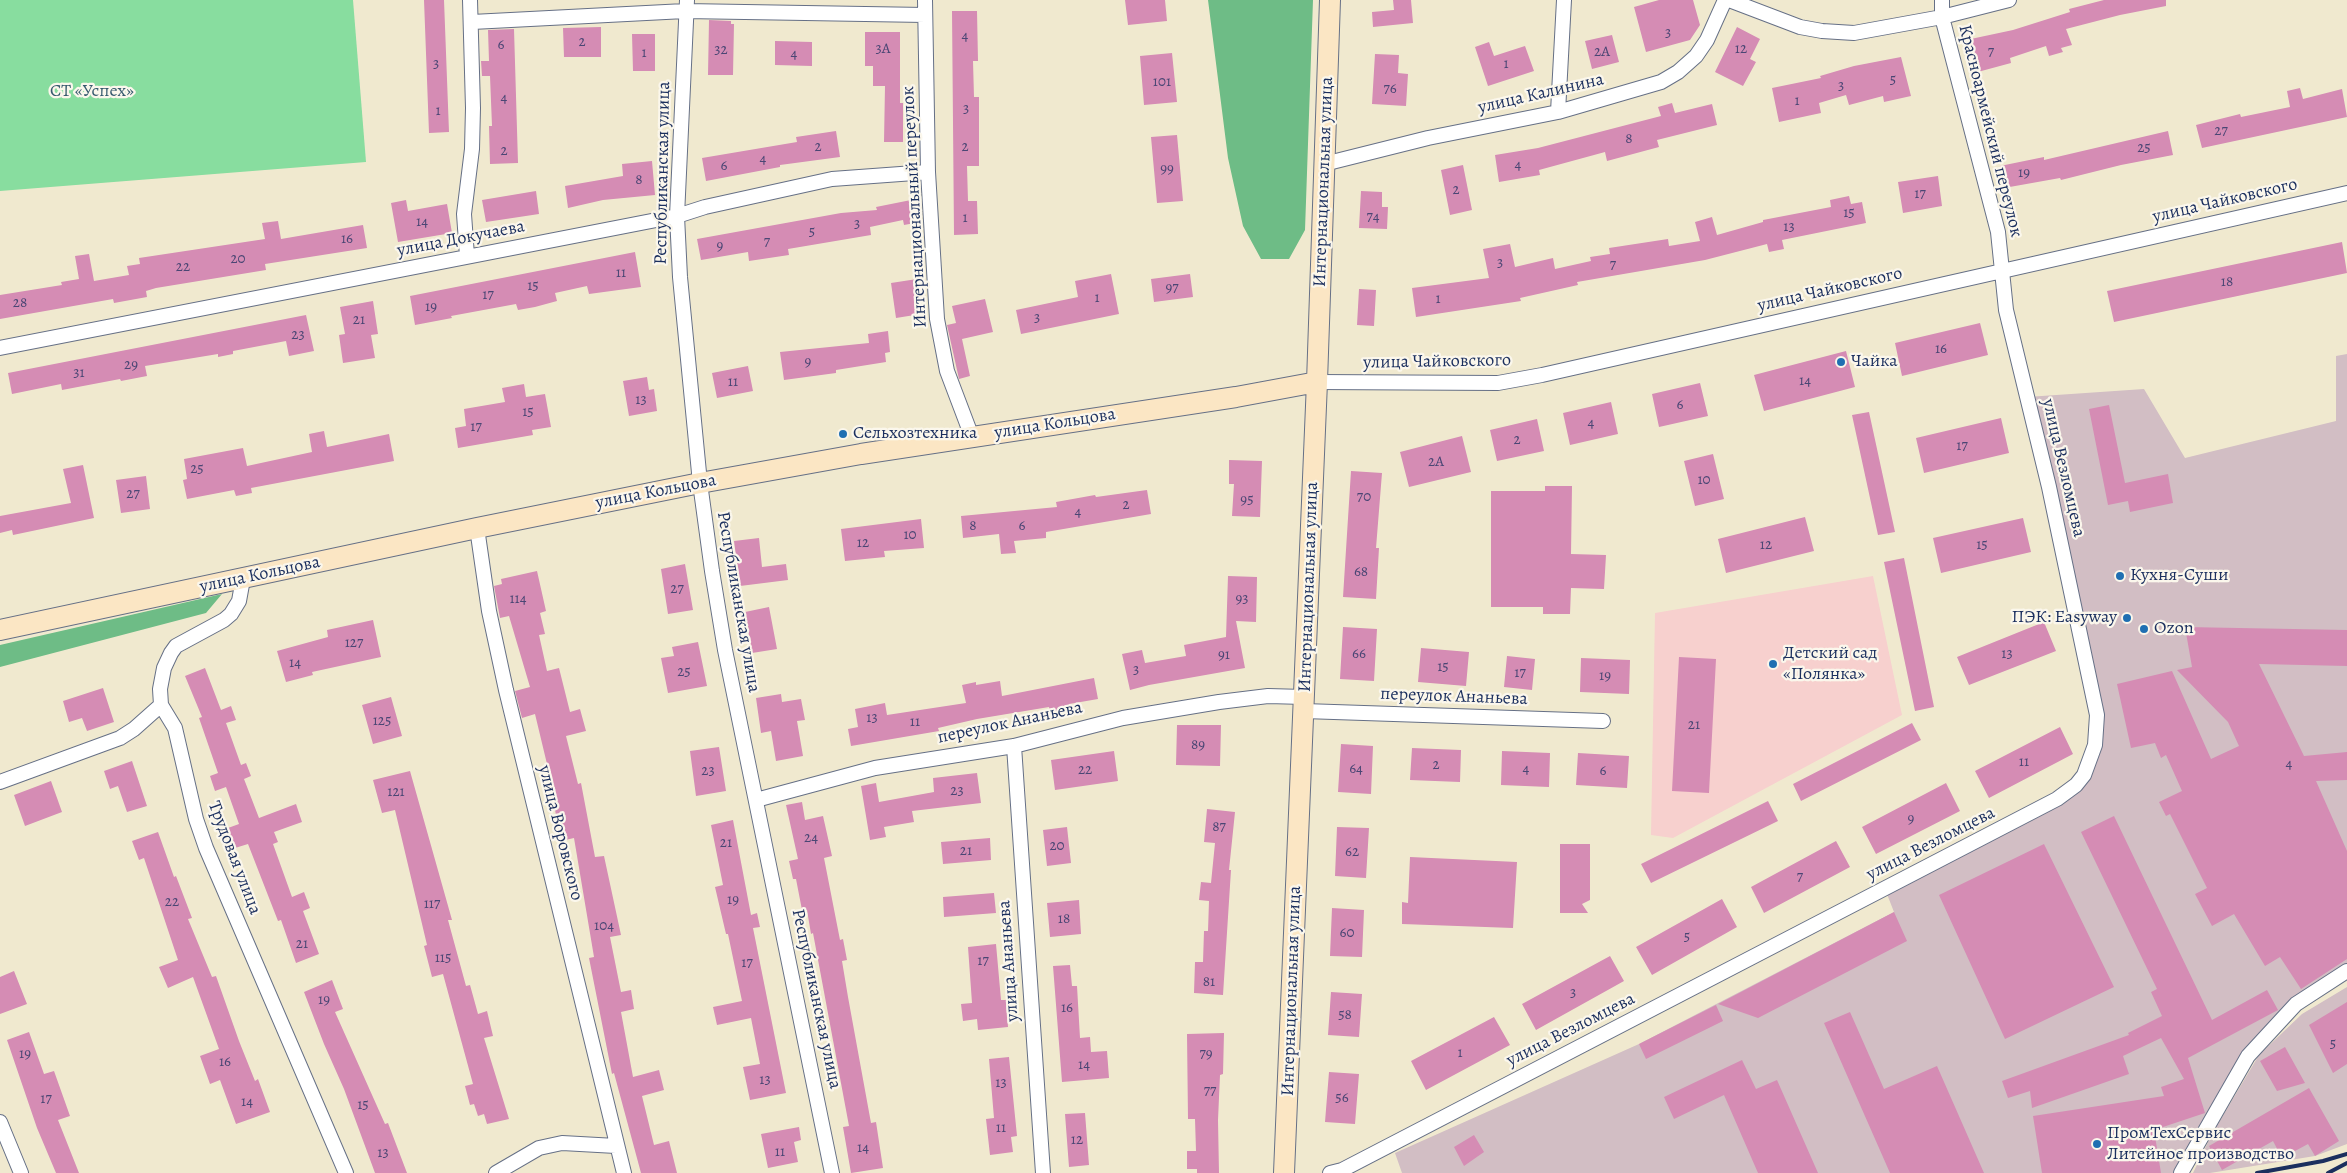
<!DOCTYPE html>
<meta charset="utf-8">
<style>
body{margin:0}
canvas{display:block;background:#f0e9cf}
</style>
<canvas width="2347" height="1173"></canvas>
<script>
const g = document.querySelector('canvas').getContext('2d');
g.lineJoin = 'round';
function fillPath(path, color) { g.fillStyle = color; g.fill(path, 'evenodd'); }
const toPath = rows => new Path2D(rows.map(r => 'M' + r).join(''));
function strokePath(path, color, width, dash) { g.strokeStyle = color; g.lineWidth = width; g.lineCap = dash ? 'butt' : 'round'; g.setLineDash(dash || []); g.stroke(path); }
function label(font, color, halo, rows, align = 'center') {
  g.font = font + ' Alegreya,serif'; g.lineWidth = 4.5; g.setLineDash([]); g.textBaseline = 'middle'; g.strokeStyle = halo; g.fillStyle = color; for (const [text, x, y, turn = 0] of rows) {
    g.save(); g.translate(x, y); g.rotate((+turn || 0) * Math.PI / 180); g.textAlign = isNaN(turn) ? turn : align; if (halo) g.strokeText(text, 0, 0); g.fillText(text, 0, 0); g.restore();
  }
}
const built = toPath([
 [1873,576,1902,715,1673,838,1651,835,1655,613]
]);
const industrial = toPath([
 [2347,354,2347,971,2296,1004,2248,1056,2181,1173,1402,1173,1395,1153,1639,1044,1894,912,1885,889,2076,785,2097,731,2027,397,2144,389,2185,458,2336,421,2336,356],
 [2347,987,2347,1144,2315,1156,2210,1173,2193,1173,2212,1134,2259,1055,2302,1014]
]);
const green = toPath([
 [0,0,353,0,366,162,0,191]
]);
const forest = toPath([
 [1208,0,1313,0,1305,230,1289,259,1261,259,1243,226,1228,158],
 [222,594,206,613,0,667,0,645]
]);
const building = toPath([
 [424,0,444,0,449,132,429,133],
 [1125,0,1165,0,1167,21,1128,25],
 [1393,0,1411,0,1413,23,1373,27,1372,12,1394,10],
 [1659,0,1693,0,1700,25,1690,40,1646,52,1634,7],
 [2104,0,2166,0,2166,6,2120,15,2066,29,2072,45,2061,48,2063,52,2049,56,2046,46,2010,58,2011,63,1974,73,1966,40,2013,30,2070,12,2069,9],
 [952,11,977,11,978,61,973,61,974,97,979,97,979,166,967,166,968,201,977,201,978,234,954,235],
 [709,20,731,21,731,24,734,24,733,75,708,75],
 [601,27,601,57,564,57,563,28],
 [1737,27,1760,39,1750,59,1756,62,1743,86,1715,72],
 [514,29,518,163,490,164,489,126,492,126,490,76,482,76,481,61,489,61,488,30],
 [865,32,900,32,900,103,903,103,903,142,884,142,885,86,873,86,873,66,865,66],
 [632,34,655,34,655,71,633,71],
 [1612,35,1619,62,1592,69,1585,41],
 [775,41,812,42,812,66,775,65],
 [1489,42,1494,56,1525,46,1534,71,1488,86,1475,47],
 [1172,53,1177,102,1144,105,1140,56],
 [1375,54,1399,55,1398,73,1408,74,1406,106,1372,104],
 [1901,57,1911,96,1884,102,1883,96,1849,105,1846,95,1819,103,1821,113,1779,122,1772,88,1821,78,1820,76,1854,66],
 [2300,88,2303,99,2342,89,2347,117,2202,148,2196,125,2240,114,2241,117,2290,107,2287,91],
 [1672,103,1675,113,1712,104,1717,125,1657,140,1659,147,1607,161,1605,152,1539,170,1540,175,1499,182,1495,155,1538,148,1661,116,1658,107],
 [836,131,840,157,780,165,780,167,706,181,702,158,797,142,796,137],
 [2168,131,2173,155,2121,165,2061,180,2060,178,2004,188,2000,166,2044,157,2044,160],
 [1177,135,1183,201,1157,203,1151,137],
 [652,161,655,195,603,200,568,208,565,186,623,176,622,164],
 [1463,165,1472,210,1450,215,1441,170],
 [1938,176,1942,206,1903,213,1898,182],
 [536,191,539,214,486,222,482,200],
 [1361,191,1382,192,1382,207,1388,207,1387,229,1359,228],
 [1849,196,1851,204,1862,202,1866,223,1782,240,1784,249,1769,252,1767,244,1705,260,1577,282,1578,285,1520,298,1521,301,1416,317,1412,288,1489,278,1483,249,1510,244,1515,267,1553,258,1555,269,1591,261,1590,257,1610,254,1609,248,1668,239,1669,246,1700,241,1695,222,1712,217,1717,235,1763,222,1763,220,1831,207,1830,200],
 [916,199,920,222,904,225,903,220,870,227,871,235,788,249,789,255,749,261,748,252,701,260,697,239,841,213,877,210,876,207],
 [406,200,408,211,447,204,452,233,398,242,391,203],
 [278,221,281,239,363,225,367,248,265,264,266,270,156,288,146,291,147,297,114,303,113,299,0,319,0,295,62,285,61,282,79,279,75,256,89,254,94,281,129,275,127,266,140,264,139,258,265,239,262,223],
 [2342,242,2347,273,2114,322,2107,291],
 [635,252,641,287,589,294,587,286,555,293,557,301,535,307,518,310,516,304,451,316,452,318,415,325,410,296],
 [1111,274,1119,314,1021,334,1016,310,1078,297,1075,281],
 [1190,274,1193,297,1154,302,1151,279],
 [917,279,921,314,896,318,891,283],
 [1359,289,1376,290,1374,326,1357,325],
 [985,299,993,332,962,339,970,376,959,379,947,325,956,323,952,306],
 [373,301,378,334,371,335,375,358,343,363,339,335,345,334,340,307],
 [306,315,314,351,289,356,286,341,233,351,233,354,218,357,218,354,145,366,147,376,121,381,120,379,62,390,61,384,12,394,8,373],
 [1980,323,1988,355,1902,376,1895,343],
 [888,331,890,352,885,353,886,362,836,370,836,373,784,380,780,352,869,343,868,334],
 [1846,351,1855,387,1764,411,1754,375],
 [748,366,753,391,717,398,712,373],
 [647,377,649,390,654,389,657,411,629,416,623,381],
 [1700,383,1708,416,1659,427,1652,394],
 [524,384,526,397,545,394,551,427,532,430,533,435,458,448,455,428,466,426,464,409,505,402,502,388],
 [1611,402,1618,434,1570,445,1563,413],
 [2109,405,2125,483,2168,474,2173,503,2130,512,2128,501,2108,505,2089,409],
 [1869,412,1895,532,1878,535,1852,415],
 [2001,418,2009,453,1924,473,1916,438],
 [1537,419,1544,451,1497,461,1490,430],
 [324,431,327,447,389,434,394,461,251,488,252,493,236,496,234,490,187,499,183,480,187,479,184,459,243,448,247,466,312,452,309,434],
 [1462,436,1471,472,1409,487,1400,452],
 [1713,454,1724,499,1695,506,1684,461],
 [1229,460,1262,461,1260,517,1232,516,1234,484,1229,484],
 [83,465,94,518,13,535,12,530,0,533,0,516,71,503,63,469],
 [1351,471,1382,473,1376,548,1379,548,1376,599,1343,597],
 [146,476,150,509,121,513,116,480],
 [1545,486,1572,486,1571,554,1606,555,1604,589,1571,588,1570,614,1543,614,1543,607,1491,607,1491,491,1545,491],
 [1147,490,1151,514,1046,532,1046,538,1014,541,1016,553,1001,554,999,534,963,538,961,516,1057,507,1056,502,1095,495,1096,497],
 [1805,517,1814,551,1726,573,1718,539],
 [2023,518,2031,552,1941,573,1933,538],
 [921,519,924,548,884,551,885,557,845,561,841,529],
 [759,538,762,567,786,564,788,580,740,586,734,541],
 [1904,558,1934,707,1915,711,1884,562],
 [685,564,693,610,668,614,661,569],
 [537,571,546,611,540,613,545,634,539,635,547,671,559,668,570,712,580,709,586,731,566,736,578,784,581,783,595,857,604,856,621,935,610,937,621,992,631,990,634,1009,621,1012,633,1077,659,1070,664,1090,642,1096,654,1145,669,1141,677,1173,641,1173,614,1073,612,1074,589,958,594,957,574,838,561,841,551,789,553,789,535,714,522,718,515,691,530,687,509,616,500,618,494,586,502,584,501,579],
 [1228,576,1257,577,1256,622,1236,621,1245,668,1149,685,1130,690,1122,654,1142,650,1145,663,1186,656,1184,645,1226,637],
 [769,607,777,649,752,653,745,612],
 [373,620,381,657,312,672,313,675,286,682,277,651,328,637,327,630],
 [2044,622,2056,651,1969,685,1957,657],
 [1343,627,1377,629,1374,681,1340,679],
 [2185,627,2347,630,2347,666,2259,664,2304,756,2347,752,2347,780,2316,781,2347,851,2347,959,2301,989,2280,957,2265,966,2234,914,2212,926,2195,894,2207,888,2170,814,2166,816,2159,802,2182,791,2166,755,2161,758,2155,743,2131,748,2117,684,2172,671,2211,759,2239,746,2228,722,2177,670,2192,667],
 [698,642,707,686,668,693,661,658,674,656,672,647],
 [1421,648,1469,652,1466,686,1418,682],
 [1507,656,1535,659,1532,690,1504,687],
 [1679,657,1716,659,1709,793,1672,791],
 [1581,658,1630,660,1629,694,1580,692],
 [205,668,221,710,231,706,236,720,226,723,241,765,246,763,251,776,244,779,259,818,296,804,302,822,274,832,278,842,273,844,292,897,304,892,310,908,303,911,319,954,296,963,281,920,278,921,248,844,235,848,228,828,239,824,226,787,215,791,210,776,218,773,199,718,202,717,185,676],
 [1094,678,1098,699,1069,704,1070,710,1050,714,1049,707,977,719,938,728,939,731,851,746,848,729,858,727,855,709,885,703,887,715,966,703,962,685,976,682,976,685,1000,681,1002,696],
 [103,688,114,722,87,731,82,718,69,722,63,701],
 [781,694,782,702,801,699,805,720,797,721,803,756,776,761,771,731,761,733,756,698],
 [391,697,402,736,373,744,362,705],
 [1912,723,1921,740,1801,801,1793,784],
 [1177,725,1221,725,1220,766,1176,765],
 [2060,727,2073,754,1989,798,1975,771],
 [1341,744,1373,746,1371,794,1338,792],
 [719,747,726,791,696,796,690,751],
 [1412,748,1461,750,1460,782,1410,780],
 [1114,751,1118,781,1055,790,1051,760],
 [1502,751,1550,753,1549,787,1501,785],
 [1578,753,1629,756,1627,788,1576,785],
 [132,761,147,806,127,812,118,786,110,789,104,771],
 [410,771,452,920,448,920,466,986,470,985,478,1014,487,1011,493,1036,484,1038,509,1119,487,1124,484,1114,478,1116,474,1104,470,1105,465,1086,473,1084,443,974,432,977,424,946,427,945,395,810,382,813,373,780],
 [977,773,981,803,912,811,914,822,884,827,886,837,870,840,861,786,876,783,879,802,934,792,933,778],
 [51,781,62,812,25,826,14,795],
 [1946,783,1960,811,1876,854,1862,827],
 [1768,801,1778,821,1651,883,1641,864],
 [802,802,805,820,823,816,832,856,824,858,840,940,843,939,847,960,842,961,848,997,871,1123,876,1122,883,1168,851,1173,843,1127,849,1126,813,933,811,934,807,910,802,910,796,879,793,879,789,861,798,859,786,805],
 [1207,809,1235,812,1229,870,1231,870,1223,995,1194,993,1195,962,1203,962,1204,931,1208,931,1209,901,1199,900,1201,882,1211,883,1215,843,1204,842],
 [2114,816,2212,1020,2267,990,2278,1010,2188,1058,2205,1113,2154,1130,2161,1173,2042,1173,2033,1116,2164,1096,2161,1087,2184,1079,2161,1038,2123,1056,2129,1074,2032,1108,2030,1091,2008,1098,2002,1081,2129,1035,2128,1033,2162,1016,2151,992,2157,989,2081,832],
 [733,820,751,915,757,913,760,927,753,928,786,1093,750,1100,743,1067,760,1064,751,1018,717,1025,713,1007,742,1001,728,934,726,934,715,887,723,885,711,825],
 [1067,827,1071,863,1047,866,1043,830],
 [1337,827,1369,828,1366,878,1335,876],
 [158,832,174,877,176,876,192,918,188,919,212,977,216,976,239,1041,255,1081,258,1079,270,1112,236,1124,220,1080,210,1084,200,1056,219,1049,193,977,168,988,159,967,178,960,144,858,139,860,132,841],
 [990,838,991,860,943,864,941,842],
 [1836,841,1850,867,1764,913,1751,887],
 [1560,844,1590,844,1590,900,1582,904,1588,913,1560,913],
 [2044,844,2114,987,2005,1039,1939,895],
 [1410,857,1517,862,1513,928,1402,924,1402,902,1408,903],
 [994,893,996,913,944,917,943,897],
 [1722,899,1737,927,1652,975,1636,947],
 [1079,900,1081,934,1050,937,1047,903],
 [1332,908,1364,910,1362,957,1330,956],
 [1894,912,1907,941,1758,1018,1718,1004],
 [996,944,1001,1000,1006,1000,1008,1027,978,1030,977,1019,963,1021,961,1004,972,1003,968,947],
 [1610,956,1624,981,1536,1030,1522,1004],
 [1070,965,1072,986,1077,986,1080,1038,1090,1037,1091,1052,1107,1051,1109,1078,1062,1082,1053,966],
 [14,971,27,1004,0,1014,0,977],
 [332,980,343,1009,335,1012,385,1124,388,1123,407,1173,375,1173,344,1089,324,1044,304,992],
 [1331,992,1362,994,1359,1037,1328,1035],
 [2347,1002,2347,1064,2333,1073,2309,1025],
 [1716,1005,1723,1021,1646,1059,1639,1044],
 [1850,1012,1884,1089,1937,1066,1984,1173,1890,1173,1824,1023],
 [1494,1017,1510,1045,1426,1090,1411,1061],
 [29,1032,44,1074,54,1071,70,1116,58,1120,79,1173,56,1173,37,1128,7,1040],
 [1224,1033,1223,1074,1220,1075,1218,1120,1219,1173,1197,1173,1197,1169,1187,1169,1187,1151,1196,1151,1195,1119,1188,1119,1187,1034],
 [2285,1047,2305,1083,2277,1091,2260,1061],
 [1009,1057,1017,1136,1011,1137,1013,1152,990,1155,986,1119,994,1118,989,1059],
 [1742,1060,1756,1089,1777,1080,1818,1173,1758,1173,1724,1095,1674,1119,1664,1097],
 [1329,1072,1359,1074,1355,1124,1325,1122],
 [2309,1088,2339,1141,2315,1156,2308,1144,2282,1158,2273,1141,2222,1170,2209,1146],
 [1085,1113,1089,1165,1069,1167,1065,1114],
 [799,1127,801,1140,794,1142,798,1162,768,1168,761,1134],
 [1474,1135,1484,1152,1464,1166,1454,1147]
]);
const street = toPath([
 [687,0,677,216,680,277,700,483,712,571,725,650,832,1173],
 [925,0,928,172,937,319,947,371,972,437],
 [1729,0,1800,27,1822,31,1854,33,1942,17,2009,0],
 [472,22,685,11,925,15],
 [1558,112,1564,0],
 [1324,164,1428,138,1558,112,1661,82,1678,72,1696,56,1707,40,1725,0],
 [467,256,464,214,472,149,473,108,470,0],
 [0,348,677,216,705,207,832,179,928,172],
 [1317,382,1498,383,1542,375,2347,193],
 [477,528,489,611,506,690,624,1173],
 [243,579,239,601,231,614,224,620,176,646,171,653,164,668,160,689,161,705,175,728,196,819,206,848,346,1173],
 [1304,711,1603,721],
 [1014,746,1043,1173],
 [0,782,120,738,134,729,161,705],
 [756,800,875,768,1014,746,1123,718,1219,702,1268,696,1304,697],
 [0,1122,21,1173],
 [496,1173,539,1148,562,1143,616,1146],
 [1330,1173,1342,1170,2057,799,2076,785,2084,775,2095,745,2097,715,2049,487,2006,310,1998,232,1942,17,1942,0],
 [2181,1173,2248,1056,2296,1004,2347,971]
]);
const secondary = toPath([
 [0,630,477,528,700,483,861,454,1236,397,1317,382],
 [1284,1173,1317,382,1330,0]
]);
const rail = toPath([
 [2257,1173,2323,1161,2347,1154],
 [2328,1173,2347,1163]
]);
const markers = [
 [1841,362,5,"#1f6fb2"],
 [843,434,5,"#1f6fb2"],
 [2120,576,5,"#1f6fb2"],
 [2127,618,5,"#1f6fb2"],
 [2144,629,5,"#1f6fb2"],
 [1773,664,5,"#1f6fb2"],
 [2097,1144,5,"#1f6fb2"]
];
const numberNames = [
 ["3",1668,33],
 ["4",965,36],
 ["2",582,42],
 ["6",501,45],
 ["3А",883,49],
 ["12",1741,49],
 ["32",721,50],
 ["2А",1602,52],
 ["7",1991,52],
 ["1",644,53],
 ["4",794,54],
 ["3",436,64],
 ["1",1506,64],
 ["5",1893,80],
 ["101",1162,82],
 ["3",1841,86],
 ["76",1390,89],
 ["4",504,98],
 ["1",1797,101],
 ["3",966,109],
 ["1",438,111],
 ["27",2221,131],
 ["8",1629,139],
 ["2",818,147],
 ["2",965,147],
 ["25",2144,148],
 ["2",504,151],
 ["4",763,159],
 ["4",1518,165],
 ["6",724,166],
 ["99",1167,169],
 ["19",2024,173],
 ["8",639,180],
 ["2",1456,190],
 ["17",1920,194],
 ["15",1849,213],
 ["74",1373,217],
 ["1",965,218],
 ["14",422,222],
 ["3",857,224],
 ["13",1789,227],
 ["5",812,232],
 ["16",347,239],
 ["7",767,242],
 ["9",720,246],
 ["20",238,259],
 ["3",1500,263],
 ["7",1613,265],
 ["22",183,267],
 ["11",621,273],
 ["18",2227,282],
 ["15",533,286],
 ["97",1172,288],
 ["17",488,295],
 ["1",1097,298],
 ["1",1438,299],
 ["28",20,303],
 ["19",431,307],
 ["3",1037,318],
 ["21",359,320],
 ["23",298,335],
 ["16",1941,349],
 ["9",808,362],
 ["29",131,365],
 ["31",79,373],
 ["14",1805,381],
 ["11",733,382],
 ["13",641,400],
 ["6",1680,405],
 ["15",528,412],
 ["4",1591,423],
 ["17",476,427],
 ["2",1517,440],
 ["17",1962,446],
 ["2А",1436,462],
 ["25",197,469],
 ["10",1704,480],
 ["27",133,494],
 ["70",1364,497],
 ["95",1247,500],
 ["2",1126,505],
 ["4",1078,512],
 ["8",973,526],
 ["6",1022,526],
 ["10",910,535],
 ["12",863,543],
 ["12",1766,545],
 ["15",1982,545],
 ["68",1361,572],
 ["27",677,589],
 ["114",518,599],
 ["93",1242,599],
 ["127",354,643],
 ["66",1359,654],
 ["13",2007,654],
 ["91",1224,655],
 ["14",295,663],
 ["15",1443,667],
 ["3",1136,670],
 ["25",684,672],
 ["17",1520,673],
 ["19",1605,676],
 ["13",872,718],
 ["125",382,721],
 ["11",915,722],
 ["21",1694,725],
 ["89",1198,745],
 ["11",2024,762],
 ["4",2289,764],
 ["2",1436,765],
 ["64",1356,769],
 ["4",1526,769],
 ["22",1085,770],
 ["23",708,771],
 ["6",1603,771],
 ["23",957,791],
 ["121",396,792],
 ["9",1911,819],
 ["87",1219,827],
 ["24",811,838],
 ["21",726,843],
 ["20",1057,846],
 ["21",966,851],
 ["62",1352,852],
 ["7",1800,877],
 ["19",733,900],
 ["22",172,902],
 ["117",432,904],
 ["18",1064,919],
 ["104",604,926],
 ["60",1347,933],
 ["5",1687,937],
 ["21",302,944],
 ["115",443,958],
 ["17",983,961],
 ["17",747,963],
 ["81",1209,982],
 ["3",1573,993],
 ["19",324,1000],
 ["16",1067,1008],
 ["58",1345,1015],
 ["5",2333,1044],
 ["1",1460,1053],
 ["19",25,1054],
 ["79",1206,1054],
 ["16",225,1062],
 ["14",1084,1065],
 ["13",765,1080],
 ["13",1001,1083],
 ["77",1210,1091],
 ["56",1342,1098],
 ["17",46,1099],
 ["14",247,1102],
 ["15",363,1105],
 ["11",1001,1128],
 ["12",1077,1140],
 ["14",863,1148],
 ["11",780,1152],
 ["13",383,1153]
];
const parkNames = [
 ["СТ «Успех»",92,92]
];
const streetNames = [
 ["улица Калинина",1541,94,-13],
 ["Красноармейский переулок",1990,131,76],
 ["Республиканская улица",663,173,-89],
 ["Интернациональная улица",1324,182,-88],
 ["улица Чайковского",2225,201,-13],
 ["Интернациональный переулок",915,207,-93],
 ["улица Докучаева",461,239,-11],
 ["улица Чайковского",1830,290,-13],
 ["улица Чайковского",1437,362,-1],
 ["улица Кольцова",1055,424,-9],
 ["улица Везломцева",2063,468,77],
 ["улица Кольцова",656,492,-11],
 ["улица Кольцова",260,575,-12],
 ["Интернациональная улица",1309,587,-88],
 ["Республиканская улица",738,602,80],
 ["переулок Ананьева",1454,697,2],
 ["переулок Ананьева",1010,723,-12],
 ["улица Воровского",560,833,76],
 ["улица Везломцева",1931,844,-27],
 ["Трудовая улица",234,858,69],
 ["улица Ананьева",1009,961,-94],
 ["Интернациональная улица",1292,991,-88],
 ["Республиканская улица",816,999,78],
 ["улица Везломцева",1571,1030,-27]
];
const poiNames = [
 ["Чайка",1851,362],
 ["Сельхозтехника",853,434],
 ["Кухня-Суши",2130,576],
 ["ПЭК: Easyway",2117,618,"right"],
 ["Ozon",2154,629],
 ["Детский сад",1783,654],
 ["«Полянка»",1783,675],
 ["ПромТехСервис",2107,1134],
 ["Литейное производство",2107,1155]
];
fillPath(built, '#f7d0ce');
fillPath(industrial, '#d2bec4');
fillPath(green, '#88dd9f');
fillPath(forest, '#6ebc86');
fillPath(building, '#d58cb4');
strokePath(street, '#667086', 16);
strokePath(secondary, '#667086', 22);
strokePath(street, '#fff', 14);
strokePath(secondary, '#fbe6c4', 20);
strokePath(rail, '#1b2f5e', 4);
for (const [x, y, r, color] of markers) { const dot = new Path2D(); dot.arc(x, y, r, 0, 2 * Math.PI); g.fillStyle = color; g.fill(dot); strokePath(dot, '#fbf7ec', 2); }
label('15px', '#4a4674', null, numberNames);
label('18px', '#365a6e', '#fbf7ec', parkNames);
label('18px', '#1b2f5e', '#fbf7ec', streetNames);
label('18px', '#1b2f5e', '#fbf7ec', poiNames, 'left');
</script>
